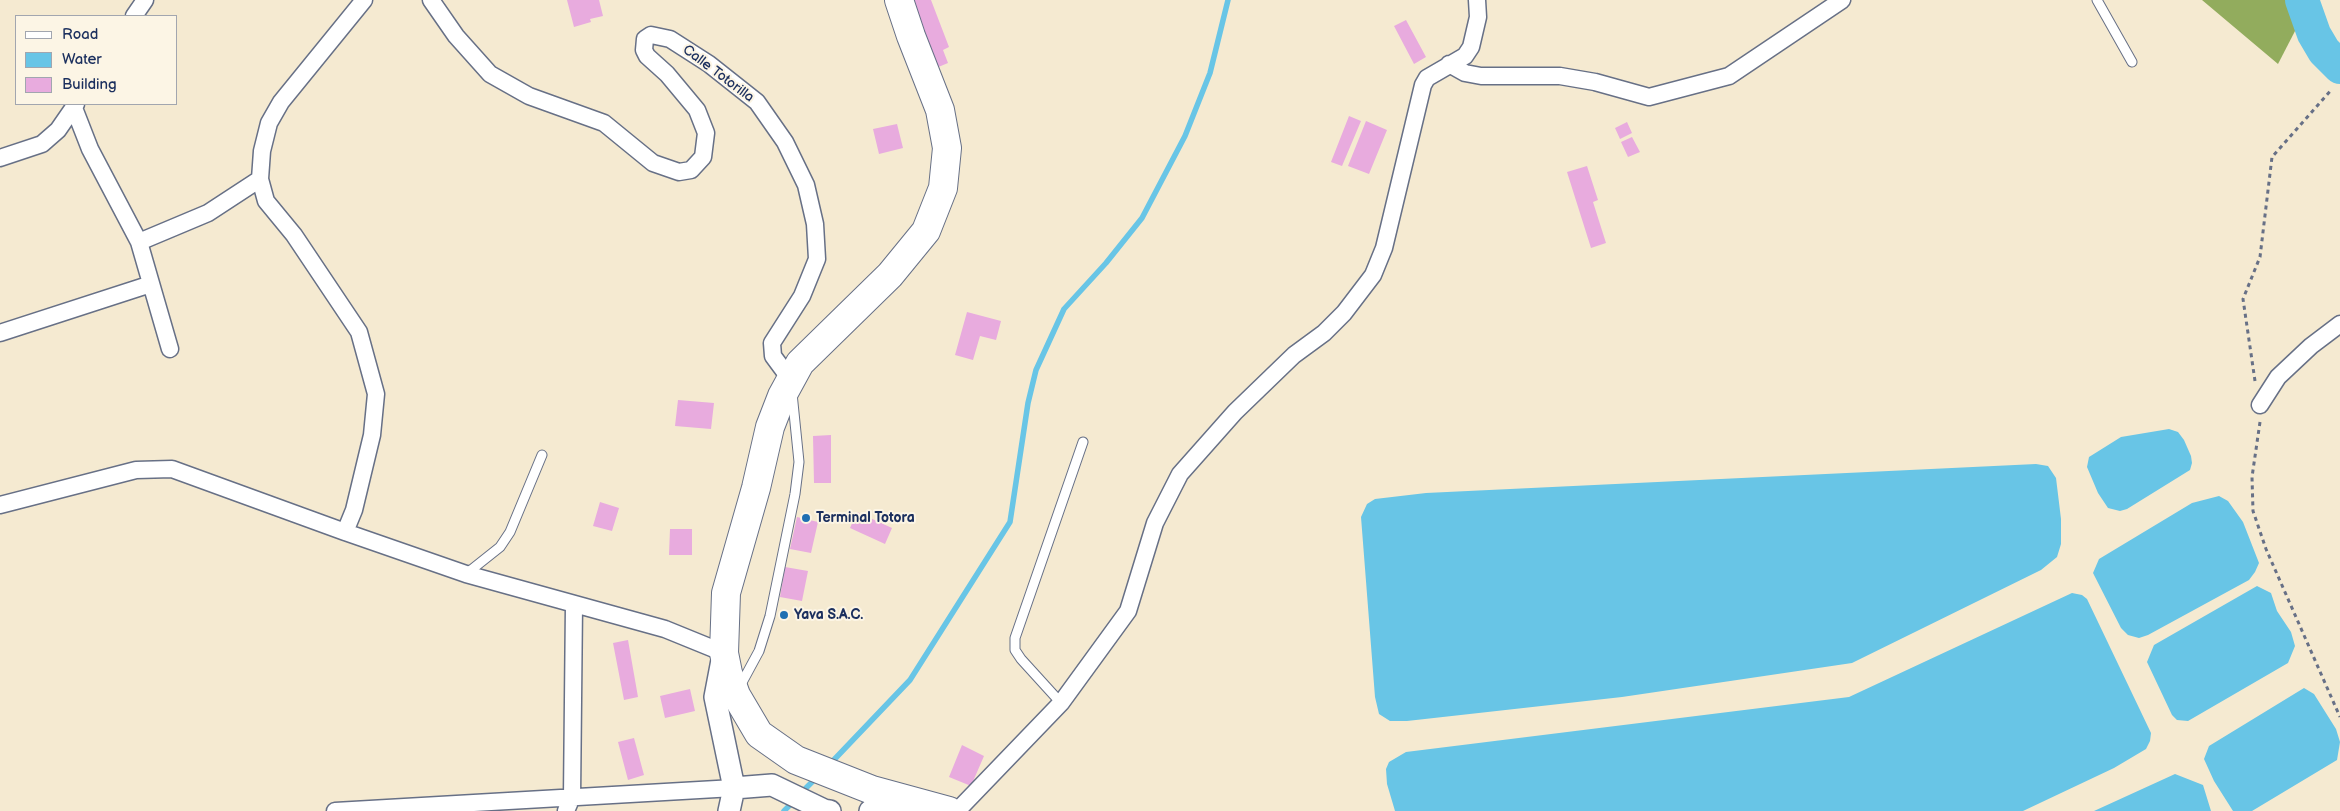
<!DOCTYPE html>
<style>
body{margin:0}
#map{position:relative;width:2340px;height:811px;overflow:hidden;background:#f5ead1;font-family:"Balsamiq Sans",sans-serif}
canvas{display:block}
.legend{position:absolute;left:15px;top:15px;width:162px;height:90px;box-sizing:border-box;background:#fcf5e5;border:1px solid #a2a6af;margin:0;padding:6px 9px;list-style:none;font-size:15px;color:#1b2f5e}
.legend li{display:flex;align-items:center;gap:10px;height:25px}
.legend b{width:25px;border:1px solid #a2a6af}
</style>
<div id="map">
<canvas width="2340" height="811"></canvas>
<ul class="legend">
<li><b style="height:6px;background:#fff"></b>Road</li>
<li><b style="height:14px;background:#68c5e6"></b>Water</li>
<li><b style="height:14px;background:#e8abde"></b>Building</li>
</ul>
</div>
<script>
const g = document.querySelector('canvas').getContext('2d');
g.lineJoin = 'round';
function fillPath(path, color) { g.fillStyle = color; g.fill(path, 'evenodd'); }
const toPath = rows => new Path2D(rows.map(r => 'M' + r).join(''));
function strokePath(path, color, width, dash) { g.strokeStyle = color; g.lineWidth = width; g.lineCap = dash ? 'butt' : 'round'; g.setLineDash(dash || []); g.stroke(path); }
function label(font, color, halo, rows, align = 'center') {
  g.font = font + ' "Balsamiq Sans",sans-serif'; g.lineWidth = 4; g.setLineDash([]); g.textBaseline = 'middle'; g.strokeStyle = halo; g.fillStyle = color; for (const [text, x, y, turn = 0] of rows) {
    g.save(); g.translate(x, y); g.rotate((+turn || 0) * Math.PI / 180); g.textAlign = isNaN(turn) ? turn : align; if (halo) g.strokeText(text, 0, 0); g.fillText(text, 0, 0); g.restore();
  }
}
const forest = toPath([
 [2202,0,2311,0,2278,64]
]);
const water = toPath([
 [2169,429,2178,432,2184,440,2191,456,2192,463,2190,470,2127,509,2120,511,2108,508,2098,493,2087,467,2089,457,2121,437],
 [2036,464,2048,466,2056,478,2061,519,2061,544,2057,557,2041,570,1852,663,1622,697,1407,721,1390,721,1379,714,1375,697,1361,517,1367,504,1375,499,1426,493],
 [2219,496,2228,501,2243,522,2259,563,2255,572,2249,580,2148,635,2139,638,2128,635,2121,628,2093,573,2099,559,2192,503],
 [2257,586,2271,593,2277,611,2291,632,2295,646,2288,663,2188,721,2177,720,2172,715,2147,662,2154,645],
 [2072,593,2082,595,2087,599,2151,733,2150,741,2146,749,2114,768,2023,811,1395,811,1387,784,1386,769,1389,762,1406,752,1849,697],
 [2304,688,2314,694,2336,729,2340,742,2337,760,2252,811,2233,811,2214,781,2204,759,2209,746],
 [2175,774,2203,785,2211,811,2094,811]
]);
const stream = toPath([
 [829,765,910,680,1010,522,1028,403,1036,370,1064,309,1106,263,1142,218,1185,136,1210,73,1228,0],
 [801,793,817,777],
 [784,811,795,800]
]);
const river = toPath([
 [2302,0,2314,34,2324,51,2340,67]
]);
const building = toPath([
 [567,0,599,0,603,16,590,19,591,22,574,27],
 [909,0,931,0,949,47,943,50,948,63,936,68],
 [1406,20,1426,57,1414,64,1394,26],
 [1349,116,1361,121,1342,166,1331,162],
 [1366,121,1387,130,1369,174,1348,166],
 [1627,122,1632,133,1620,139,1615,128],
 [897,124,903,148,879,154,873,129],
 [1632,137,1640,152,1628,157,1621,142],
 [1587,166,1598,200,1593,202,1606,243,1591,248,1567,172],
 [967,312,1001,321,996,340,980,336,973,360,955,355],
 [678,400,714,403,711,429,675,426],
 [831,435,831,483,814,483,813,436],
 [600,502,619,508,612,531,593,526],
 [857,512,892,528,885,544,850,528],
 [797,517,818,522,811,553,790,549],
 [670,529,692,529,692,555,669,555],
 [785,567,808,571,802,601,780,597],
 [628,640,638,697,624,700,613,643],
 [690,689,695,711,665,718,660,696],
 [634,738,644,775,628,780,618,742],
 [962,745,984,756,971,786,949,777]
]);
const path = toPath([
 [2255,381,2243,299,2260,257,2272,157,2332,89],
 [2260,422,2252,477,2253,511,2266,549,2340,717]
]);
const service = toPath([
 [2097,0,2132,62],
 [466,574,500,547,510,532,542,455],
 [739,688,759,651,770,616,795,494,799,462,792,393],
 [1061,703,1021,659,1015,650,1015,638,1083,442]
]);
const minor = toPath([
 [431,0,456,36,490,74,529,96,604,123,653,163,679,172,691,170,703,157,706,133,697,110,667,74,647,56,644,50,645,39,651,35,670,39,709,64,757,102,785,142,806,185,815,224,817,259,802,296,772,343,773,356,790,379],
 [134,16,145,0],
 [1449,64,1465,73,1481,76,1560,76,1595,82,1649,97,1729,76,1842,0],
 [74,108,90,149,139,242,208,213,260,179],
 [0,158,42,144,58,130,76,104],
 [139,242,170,349],
 [0,333,151,284],
 [2260,405,2278,377,2311,346,2340,324],
 [0,505,136,470,172,469,345,532,354,510,372,435,376,394,359,332,294,235,266,201,260,179,262,151,269,123,281,102,364,0],
 [345,532,466,574,665,629,724,653],
 [335,811,734,788],
 [566,811,572,797,574,604],
 [957,811,1061,703,1128,611,1155,523,1180,474,1235,412,1294,355,1324,333,1344,313,1373,275,1384,248,1423,85,1427,78,1465,56,1471,47,1478,17,1477,0]
]);
const tertiary = toPath([
 [723,655,715,697,734,788,729,811],
 [734,788,772,785,824,810,830,811],
 [870,811,915,805]
]);
const trunk = toPath([
 [899,0,911,36,940,110,947,148,943,188,926,231,890,275,800,363,782,396,770,427,756,488,726,593,724,653,728,673,736,695,759,734,796,760,872,790,949,811]
]);
const markers = [
 [806,518,5,"#1f6fb2"],
 [784,615,5,"#1f6fb2"]
];
const streetNames = [
 ["Calle Totorilla",718,74,37]
];
const poiNames = [
 ["Terminal Totora",816,518],
 ["Yava S.A.C.",794,615]
];
fillPath(forest, '#92ac5d');
fillPath(water, '#68c5e6');
strokePath(stream, '#68c5e6', 5.5);
strokePath(river, '#68c5e6', 34);
fillPath(building, '#e8abde');
strokePath(service, '#677086', 11);
strokePath(minor, '#677086', 19);
strokePath(tertiary, '#677086', 24);
strokePath(trunk, '#677086', 30);
strokePath(path, '#677086', 3, [4, 4]);
strokePath(service, '#fff', 9);
strokePath(minor, '#fff', 16);
strokePath(tertiary, '#fff', 21);
strokePath(trunk, '#fff', 28);
for (const [x, y, r, color] of markers) { const dot = new Path2D(); dot.arc(x, y, r, 0, 2 * Math.PI); g.fillStyle = color; g.fill(dot); strokePath(dot, '#fcf5e5', 2); }
label('14px', '#1b2f5e', '#fcf5e5', streetNames);
label('bold 14px', '#1b2f5e', '#fcf5e5', poiNames, 'left');
</script>
